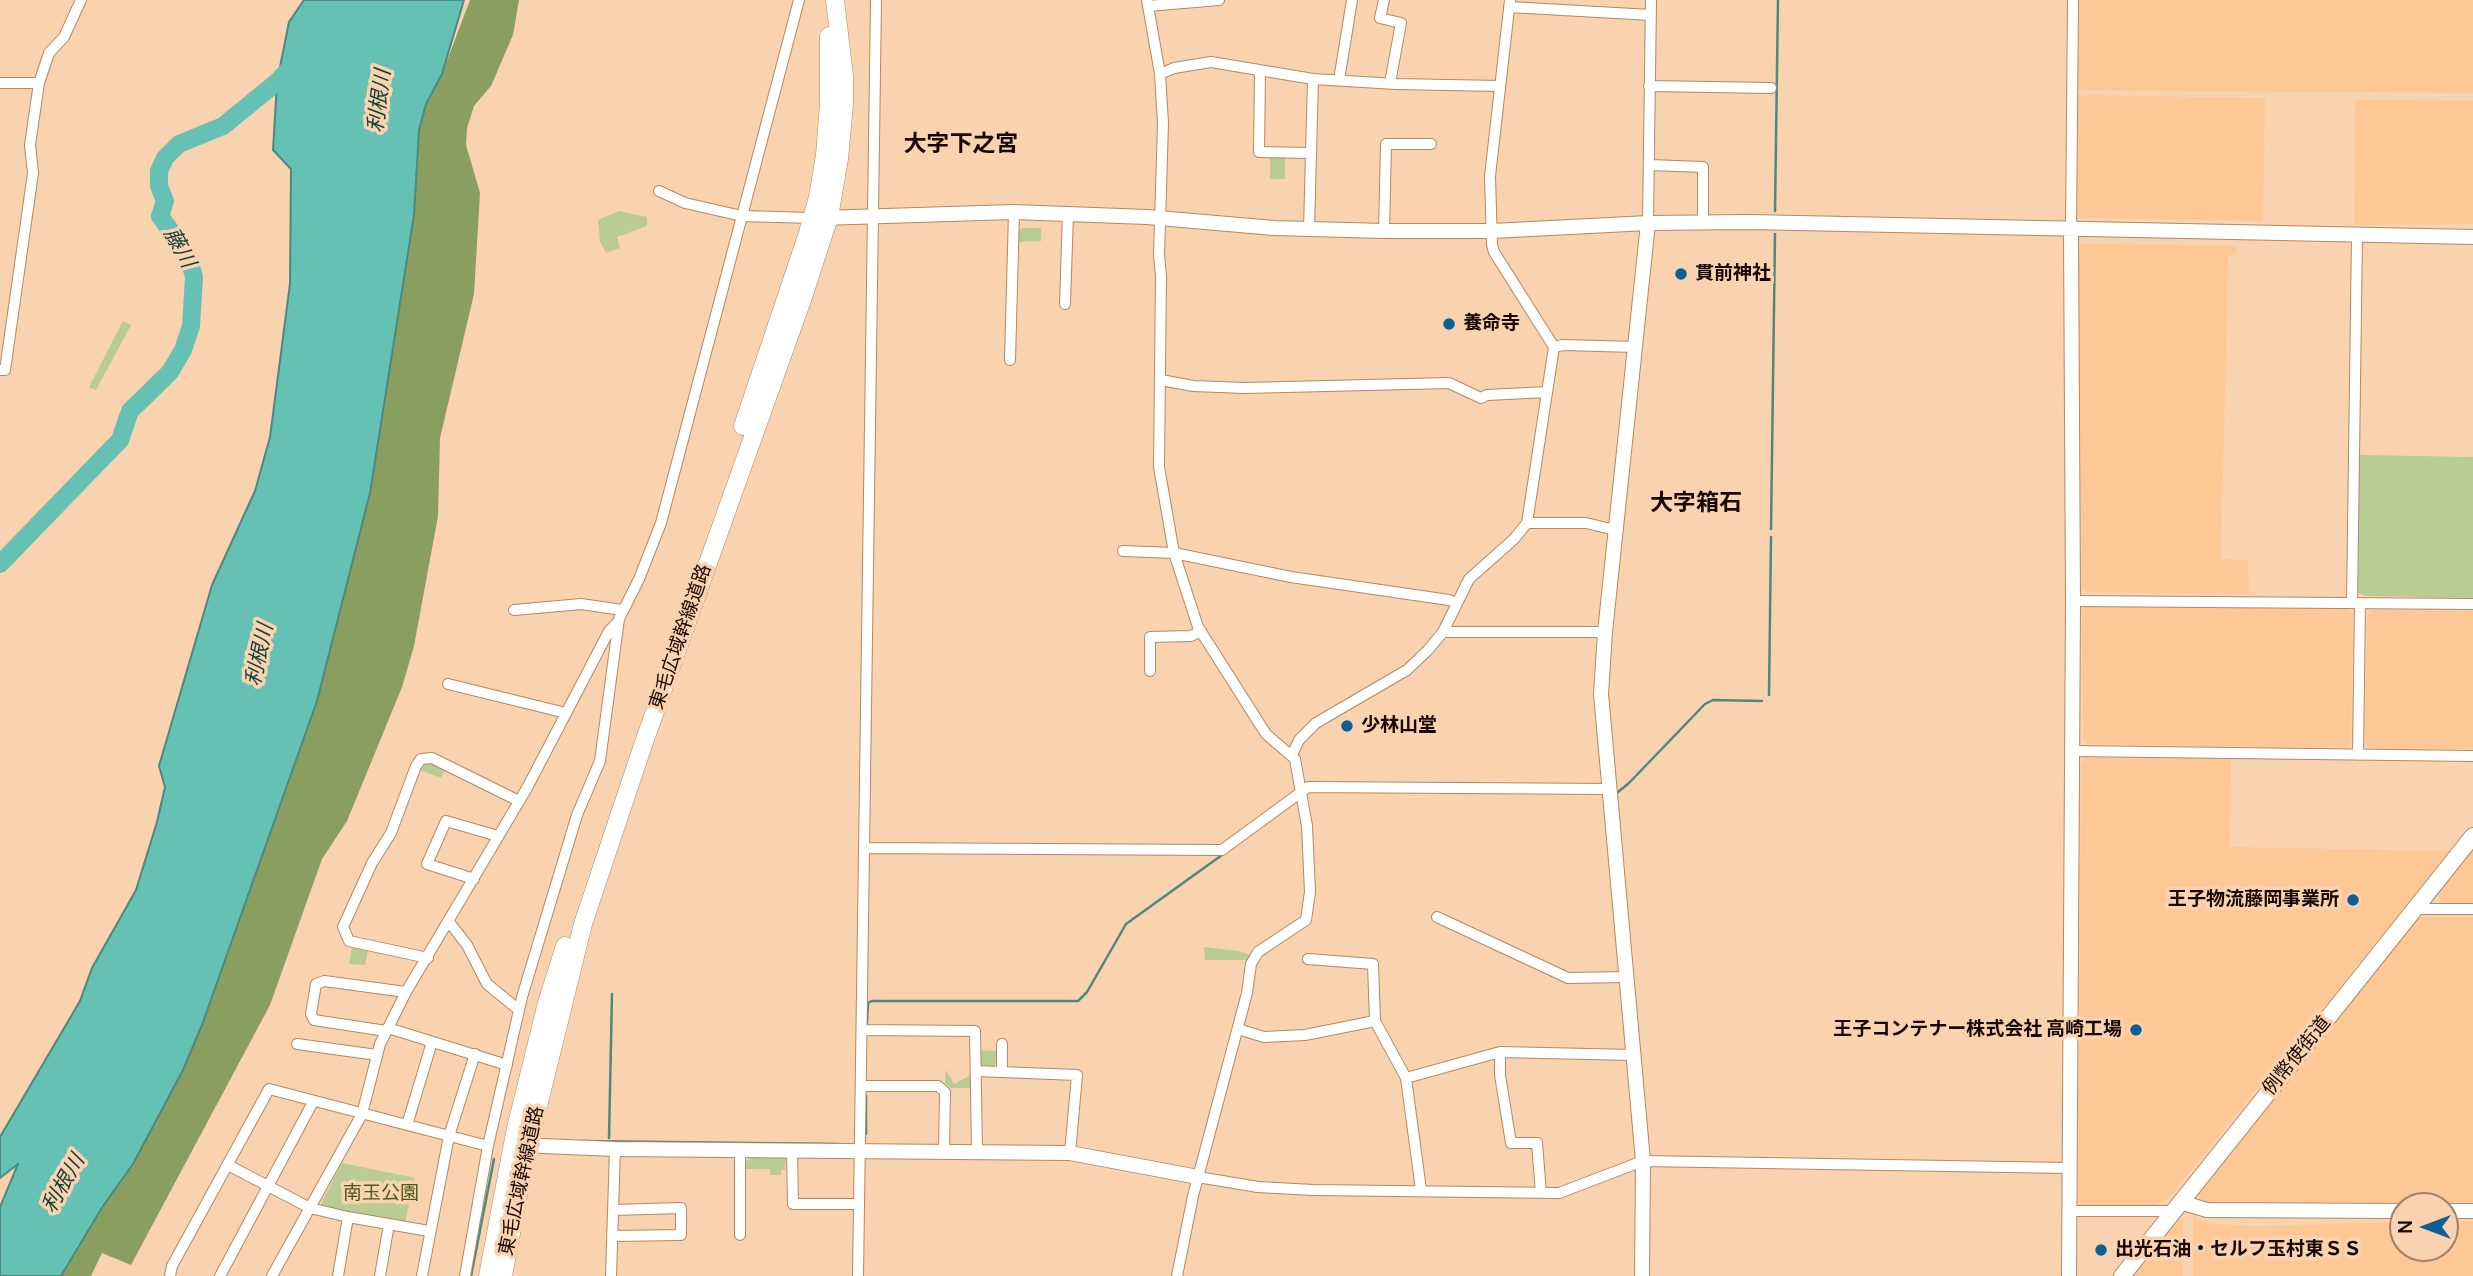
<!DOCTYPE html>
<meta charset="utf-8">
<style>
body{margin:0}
#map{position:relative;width:2473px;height:1276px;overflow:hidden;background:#f9d2b0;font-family:Manrope,sans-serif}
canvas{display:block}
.north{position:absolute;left:2389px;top:1192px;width:70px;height:70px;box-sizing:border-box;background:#f9d2b0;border:2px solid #9f816a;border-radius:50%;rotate:270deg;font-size:19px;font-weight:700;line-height:28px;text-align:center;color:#170700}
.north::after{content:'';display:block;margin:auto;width:24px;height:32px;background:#0f5f92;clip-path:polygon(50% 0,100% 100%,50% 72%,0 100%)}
</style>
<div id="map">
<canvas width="2473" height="1276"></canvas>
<div class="north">N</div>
</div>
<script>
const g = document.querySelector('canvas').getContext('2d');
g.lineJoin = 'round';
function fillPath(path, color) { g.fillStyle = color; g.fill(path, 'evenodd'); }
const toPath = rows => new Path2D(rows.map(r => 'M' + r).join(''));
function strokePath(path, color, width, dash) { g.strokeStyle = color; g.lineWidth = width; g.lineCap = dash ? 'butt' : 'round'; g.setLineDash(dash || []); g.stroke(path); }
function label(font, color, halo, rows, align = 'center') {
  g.font = font + ' Manrope,"Noto Sans JP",sans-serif'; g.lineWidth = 7; g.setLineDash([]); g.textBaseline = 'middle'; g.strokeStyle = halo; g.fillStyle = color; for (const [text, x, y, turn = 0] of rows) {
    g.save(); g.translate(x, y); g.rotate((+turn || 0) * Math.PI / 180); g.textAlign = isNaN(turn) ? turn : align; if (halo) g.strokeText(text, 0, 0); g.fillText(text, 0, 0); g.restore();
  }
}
const built = toPath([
 [2078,0,2473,0,2473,93,2078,90],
 [2075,95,2265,98,2263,221,2074,218],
 [2355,100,2473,101,2473,224,2354,225],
 [2082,244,2236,246,2236,254,2228,256,2221,559,2248,560,2249,594,2088,592,2082,588,2078,250],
 [2088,604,2348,609,2353,614,2351,744,2348,747,2268,747,2088,744,2083,739,2082,609],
 [2371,610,2473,611,2473,749,2370,748,2365,742,2367,616],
 [2086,758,2231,759,2230,847,2450,851,2167,1200,2154,1205,2084,1206,2078,1202,2081,764],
 [2473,850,2473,904,2441,903,2438,894],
 [2421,917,2473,917,2473,1202,2202,1203,2198,1193,2416,919],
 [2193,1215,2197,1219,2216,1224,2255,1226,2403,1222,2403,1248,2445,1248,2445,1221,2473,1221,2473,1276,2193,1276],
 [2177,1218,2183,1219,2183,1276,2132,1276]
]);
const green = toPath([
 [1270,158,1285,158,1285,179,1270,179],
 [619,211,647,217,647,226,617,237,620,248,606,253,600,241,598,220],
 [1022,228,1041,228,1041,241,1018,242,1018,232],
 [123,321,131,325,96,390,89,387],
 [2359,455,2473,457,2473,598,2365,596,2358,593],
 [428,761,445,769,441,778,420,770,421,765],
 [352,946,368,950,365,965,349,964],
 [1204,947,1239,951,1250,955,1248,960,1205,960],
 [978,1050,997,1051,997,1062,992,1067,981,1067,978,1061],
 [946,1070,954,1084,973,1074,973,1088,951,1088,945,1083],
 [753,1157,782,1157,786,1159,785,1170,781,1170,781,1175,770,1175,770,1169,745,1169,745,1162],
 [342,1163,415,1178,405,1222,324,1207,321,1204]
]);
const forest = toPath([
 [470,0,519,0,513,35,491,86,474,106,467,128,466,145,480,193,474,294,440,438,438,516,414,646,402,687,347,821,322,859,270,1005,131,1265,102,1253,91,1276,61,1276,103,1206,133,1164,183,1070,202,1025,317,701,370,493,414,215,419,130,426,104,442,74]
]);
const water = toPath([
 [304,0,464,0,442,74,426,104,419,130,414,215,370,493,317,701,202,1025,183,1070,133,1164,103,1206,61,1276,0,1276,0,1207,18,1164,0,1178,0,1137,80,1001,92,968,136,890,157,822,165,787,159,766,212,585,255,491,270,437,290,284,291,169,273,150,277,82,289,22,304,0]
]);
const stream = toPath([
 [1775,211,1778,0],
 [1771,529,1775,234],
 [1769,695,1771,537],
 [1618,792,1629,783,1705,704,1713,700,1762,701],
 [867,1023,868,1003,872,1001,1078,1001,1087,992,1126,924,1222,855],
 [866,1134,866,1096],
 [609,1138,612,994],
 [582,1141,838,1144],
 [471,1276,494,1159]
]);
const river = toPath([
 [0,564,120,440,130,411,170,372,183,350,191,326,194,277,188,255,160,216,165,201,159,186,159,171,165,158,179,144,223,126,277,82,293,65]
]);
const minor = toPath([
 [1147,0,1160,74,1163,123,1159,255,1161,276,1159,467,1174,553,1198,627,1266,734,1295,759,1307,826,1310,892,1306,920,1258,952,1251,964,1247,993,1193,1196,1177,1276],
 [1384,0,1380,18,1401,23,1390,83],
 [1148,6,1219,0],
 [1509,7,1651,15],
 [1260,71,1259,152,1311,153],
 [1160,74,1174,68,1211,62,1313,79,1396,84,1499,86],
 [1339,80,1352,0],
 [0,83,39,83],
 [1649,86,1771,88],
 [1649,165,1703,167,1703,222],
 [659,191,685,203,742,216,812,218],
 [1648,223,1651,0],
 [1309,229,1313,79],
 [2071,230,2073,0],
 [1384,231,1386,144,1431,144],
 [1065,304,1068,213],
 [1554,347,1563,345,1636,347],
 [1010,360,1014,212],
 [0,370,5,370,33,173,30,145,39,83,49,53,64,37,81,0],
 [1161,380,1193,386,1245,388,1449,383,1481,398,1487,395,1547,392],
 [1527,523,1586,523,1615,530],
 [1123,551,1174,553,1291,577,1449,600,1456,603],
 [2073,601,2473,604],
 [2352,603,2357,235],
 [514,610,581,604,622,610],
 [1443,632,1605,632],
 [1150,671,1150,637,1191,636,1201,631],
 [448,684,566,713],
 [2072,751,2473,756],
 [1292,755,1299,740,1316,723,1407,670,1428,650,1443,632,1469,579,1514,539,1527,523,1554,347,1494,252,1492,245,1490,176,1510,0],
 [2358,755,2360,603],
 [864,848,1222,850,1308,787,1610,789],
 [474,879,427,864,446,821,498,836],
 [2414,909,2473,909],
 [1437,917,1568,978,1625,977],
 [449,922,467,945,487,984,519,1010],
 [428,958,349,941,343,927,372,863,391,833,416,766,421,759,432,758,519,801],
 [1308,959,1373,964,1375,1021,1406,1078,1421,1190],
 [388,1028,507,1065],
 [1238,1029,1264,1037,1305,1035,1375,1021],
 [863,1030,975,1031,977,1151],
 [386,1031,314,1020,311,1014,316,984,324,981,406,992],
 [297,1044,377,1055],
 [1500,1052,1500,1075,1511,1143,1537,1143,1541,1193],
 [976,1071,1077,1075,1070,1153],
 [1002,1072,1002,1044],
 [1406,1078,1500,1052,1633,1055],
 [862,1086,938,1086,945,1092,944,1151],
 [407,1125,432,1042],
 [792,1151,793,1204,859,1204],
 [228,1165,310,1208,348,1217,429,1231],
 [1198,1177,1258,1187,1313,1190,1559,1193,1643,1161,2069,1168],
 [2069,1211,2171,1211],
 [740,1235,740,1150],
 [612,1236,681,1235,681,1208,613,1210],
 [170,1276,172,1266,269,1089,488,1146],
 [220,1276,313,1102],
 [272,1276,362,1114,380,1044,406,992,527,788,609,631,618,622],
 [338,1276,348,1217],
 [380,1276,389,1224],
 [422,1276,449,1136,475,1054],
 [465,1276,488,1146,522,997,577,815,600,761,619,619,639,579,661,523,799,0],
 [611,1276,615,1149],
 [858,1276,876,0]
]);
const tertiary = toPath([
 [821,218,1014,212,1147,217,1274,228,1384,231,1492,231,1648,223,1749,222,2473,237],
 [518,1145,615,1149,1070,1153,1198,1177],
 [2180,1202,2207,1210,2403,1211],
 [2445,1211,2473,1211],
 [1642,1276,1643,1161,1601,694,1605,632,1648,223],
 [2069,1276,2073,601,2071,230]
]);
const secondary = toPath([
 [2122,1276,2473,836]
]);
const trunk = toPath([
 [743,426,808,233,818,197,825,155,829,104,829,36],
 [488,1276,516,1128,547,1003,565,946],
 [503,1276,524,1163,583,924,643,745,802,300,829,217,839,159,844,104,844,76,835,0]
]);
const markers = [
 [1681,274,7,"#0f5f92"],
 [1449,324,7,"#0f5f92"],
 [1347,726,7,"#0f5f92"],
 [2353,900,7,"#0f5f92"],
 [2136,1030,7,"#0f5f92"],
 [2101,1250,7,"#0f5f92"]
];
const poiNames = [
 ["貫前神社",1695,274],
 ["養命寺",1463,324],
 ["少林山堂",1361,726],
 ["王子物流藤岡事業所",2339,900,"right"],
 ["王子コンテナー株式会社 高崎工場",2122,1030,"right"],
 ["出光石油・セルフ玉村東ＳＳ",2115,1250]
];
const streetNames = [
 ["東毛広域幹線道路",681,637,-71],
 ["例幣使街道",2297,1056,-51],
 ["東毛広域幹線道路",522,1181,-78]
];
const parkNames = [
 ["南玉公園",381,1194]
];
const waterNames = [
 ["利根川",380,101,-83],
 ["藤川",179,248,61],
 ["利根川",260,655,-78],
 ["利根川",64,1184,-60]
];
const quarterNames = [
 ["大字下之宮",961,145],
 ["大字箱石",1696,504]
];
fillPath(built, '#fdc796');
fillPath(green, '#b9cc94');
fillPath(forest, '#8a9f5f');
fillPath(water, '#64c1b4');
strokePath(water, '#4d897e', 2);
strokePath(stream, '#4d897e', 2.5);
strokePath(river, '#64c1b4', 18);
strokePath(minor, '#b5885e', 12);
strokePath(tertiary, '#b5885e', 16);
strokePath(secondary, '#b5885e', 18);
strokePath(trunk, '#b5885e', 19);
strokePath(minor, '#fff', 10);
strokePath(tertiary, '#fff', 14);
strokePath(secondary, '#fff', 16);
strokePath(trunk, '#fff', 18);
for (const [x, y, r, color] of markers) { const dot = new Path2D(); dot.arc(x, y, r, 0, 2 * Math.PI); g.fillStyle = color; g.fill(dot); strokePath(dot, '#f9d2b0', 2.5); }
label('bold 19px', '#170700', '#f9d2b0', poiNames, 'left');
label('19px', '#170700', '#f9d2b0', streetNames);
label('19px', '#495b14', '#f9d2b0', parkNames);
label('italic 21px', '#113d37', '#f9d2b0', waterNames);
label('bold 23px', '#170700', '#f9d2b0', quarterNames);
</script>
